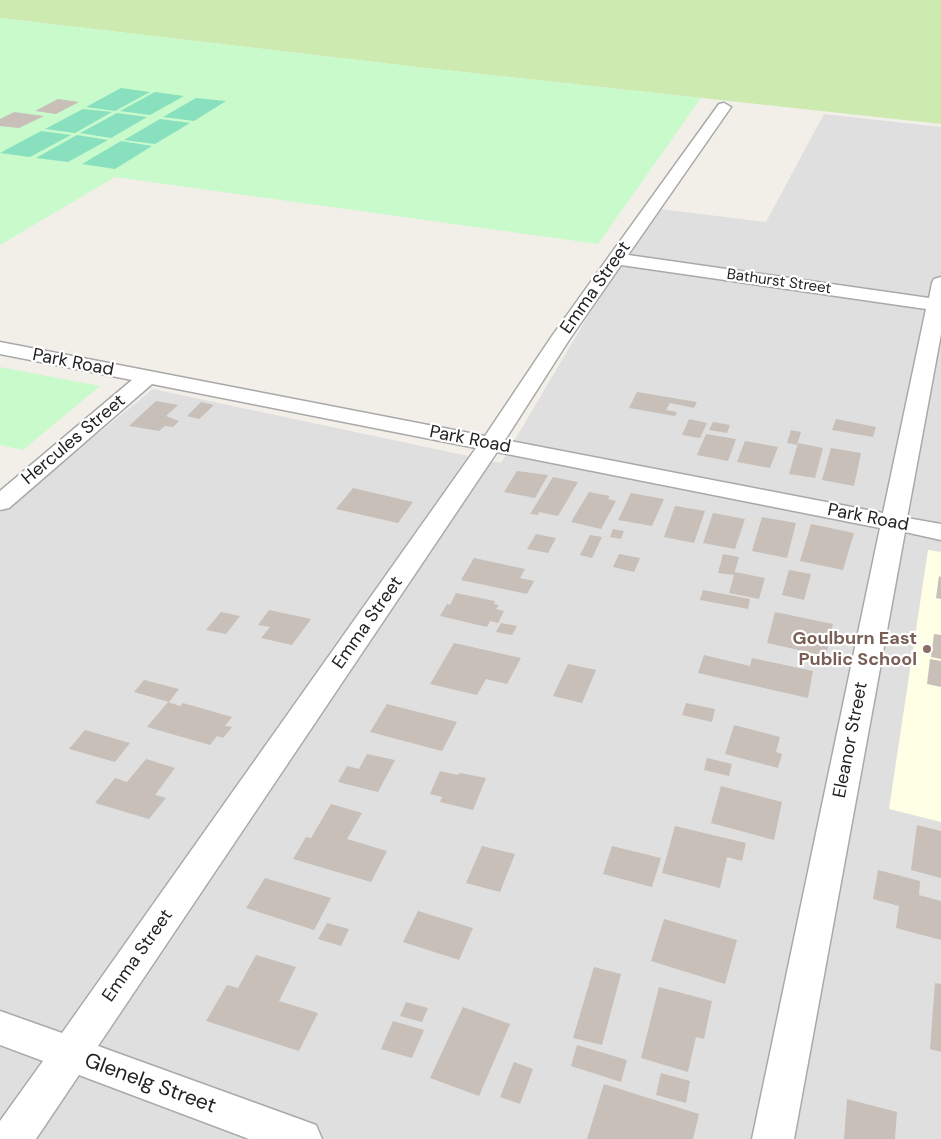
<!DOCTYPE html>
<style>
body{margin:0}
canvas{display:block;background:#f2efe9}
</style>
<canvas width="941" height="1139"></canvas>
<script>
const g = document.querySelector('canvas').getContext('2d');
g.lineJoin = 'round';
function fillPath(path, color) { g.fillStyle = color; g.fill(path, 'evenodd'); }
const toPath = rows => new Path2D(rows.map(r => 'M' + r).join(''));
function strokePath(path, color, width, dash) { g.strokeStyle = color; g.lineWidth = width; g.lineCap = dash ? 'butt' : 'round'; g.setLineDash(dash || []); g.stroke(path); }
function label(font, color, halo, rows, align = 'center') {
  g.font = font + ' "DM Sans",sans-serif'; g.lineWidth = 4.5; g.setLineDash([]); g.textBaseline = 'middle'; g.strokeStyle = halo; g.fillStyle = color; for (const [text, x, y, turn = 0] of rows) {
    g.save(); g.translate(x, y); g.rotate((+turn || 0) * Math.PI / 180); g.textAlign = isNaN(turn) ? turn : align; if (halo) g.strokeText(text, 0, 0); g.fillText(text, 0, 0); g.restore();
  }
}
const residential = toPath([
 [824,114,941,127,941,1139,0,1139,0,513,153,389,501,463,652,208,766,222]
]);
const education = toPath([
 [928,550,941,552,941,822,889,809]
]);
const grass = toPath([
 [0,0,941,0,941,124,417,67,0,18]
]);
const park = toPath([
 [0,18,417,67,701,98,598,244,115,177,0,245],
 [0,367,100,386,23,450,0,445]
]);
const pitch = toPath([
 [121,88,150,92,115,111,86,107],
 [155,92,184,96,150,115,120,111],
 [196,98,226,101,194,121,163,117],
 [83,109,112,112,75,133,45,129],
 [117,113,147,117,111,138,80,133],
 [160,119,190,123,155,144,124,140],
 [41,131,71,135,30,157,0,153],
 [77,135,108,140,68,162,36,158],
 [121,141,152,146,115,169,82,164]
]);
const building = toPath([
 [58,99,79,102,56,114,35,111],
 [14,112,44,116,19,128,0,126,0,119],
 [637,392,697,402,694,408,670,403,666,410,677,412,675,416,629,408],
 [156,401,178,405,166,416,179,421,173,427,165,426,159,431,129,426],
 [201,402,214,405,199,419,187,416],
 [689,419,707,423,700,438,682,435],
 [836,419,876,427,873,437,832,430],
 [713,422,730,425,727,433,709,430],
 [791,430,801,432,797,445,787,443],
 [706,434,736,439,728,461,697,455],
 [745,441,778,447,770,468,737,462],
 [798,443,823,448,815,478,789,474],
 [831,448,861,453,854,486,822,480],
 [517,471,548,475,535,498,504,492],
 [553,477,578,482,558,516,539,512,538,515,530,514],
 [353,488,413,502,398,523,336,509],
 [589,492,610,496,608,499,616,501,601,529,571,522],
 [631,493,664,499,652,526,618,520],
 [675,506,705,511,694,543,664,537],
 [713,513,745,519,735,549,703,543],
 [762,517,796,523,787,558,752,551],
 [811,524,854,533,843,570,800,561],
 [613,529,624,531,621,539,610,537],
 [536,534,556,538,548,553,527,549],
 [590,535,602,537,592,558,580,555],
 [619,554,640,558,634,572,613,567],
 [723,554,739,557,734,575,718,573],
 [474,558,525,569,520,578,534,581,527,594,461,580],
 [789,570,811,574,804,600,782,595],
 [735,572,765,578,759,599,729,593],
 [939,576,941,577,941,599,936,598],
 [703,590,750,599,748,609,700,600],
 [456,593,495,601,494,604,499,605,496,609,504,611,498,623,490,621,487,627,440,616,447,604,450,605],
 [269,610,311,619,292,645,261,638,270,627,258,625],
 [221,612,240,616,226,634,206,630],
 [775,612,833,624,826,656,767,643],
 [501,623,517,626,512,635,496,632],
 [934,634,941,635,941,659,931,657],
 [454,643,521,658,507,684,486,679,477,695,430,684],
 [704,655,750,666,752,658,813,671,808,698,698,673],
 [930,659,941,661,941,687,927,684],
 [568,664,596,670,582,703,553,696],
 [144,680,179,689,169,702,134,692],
 [168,702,180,706,183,703,232,717,225,726,232,727,223,738,217,736,210,745,147,727],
 [686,703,715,709,712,722,682,715],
 [387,704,457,722,442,751,370,732],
 [734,725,780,737,776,752,782,754,778,768,725,754],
 [85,730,130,743,115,762,69,749],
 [367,754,395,760,378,792,338,782,347,766,359,769],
 [707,758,732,764,729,776,704,770],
 [146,759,175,768,155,795,166,798,149,819,95,803,115,778,127,782],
 [440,771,458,775,460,773,486,778,473,810,440,802,442,797,430,794],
 [721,786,782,802,774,840,711,823],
 [331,804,362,813,347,839,387,851,371,882,293,859,306,837,311,838],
 [917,825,941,831,941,878,911,870],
 [675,826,746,843,742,861,727,857,720,888,662,873],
 [482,846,515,854,500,892,466,883],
 [612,846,661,858,652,887,603,874],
 [878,870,920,881,919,895,941,901,941,940,896,928,899,906,873,899],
 [265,878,331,898,314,930,246,908],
 [418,911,473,928,459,960,403,942],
 [664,919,737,940,725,984,651,961],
 [327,923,349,929,341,946,318,939],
 [256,955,296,967,279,1001,318,1013,299,1051,206,1021,227,985,238,988],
 [594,967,621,974,602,1045,573,1038],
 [935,983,941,984,941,1052,930,1049],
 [659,987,712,1001,704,1039,696,1037,688,1072,641,1058],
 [406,1002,428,1008,422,1022,400,1016],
 [463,1007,510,1024,479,1096,430,1078],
 [393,1021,424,1030,412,1058,381,1049],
 [577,1045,627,1060,621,1082,571,1066],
 [514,1062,533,1069,520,1104,500,1097],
 [661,1073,690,1081,686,1103,656,1095],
 [604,1084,699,1114,693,1139,587,1139],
 [847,1099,897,1112,895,1139,844,1139]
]);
const minor = toPath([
 [724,103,731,107,628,255,929,298,932,283,934,279,941,277,941,334,907,518,941,524,941,540,905,532,794,1139,752,1139,880,528,497,452,98,1046,316,1125,322,1139,249,1139,79,1075,36,1139,0,1139,0,1121,43,1061,0,1045,0,1011,62,1033,476,448,152,384,9,508,0,510,0,491,132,380,0,354,0,342,485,436,552,336,610,255,719,104,724,103],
 [621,265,926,309,883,513,505,440,569,340,621,265]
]);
const markers = [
 [927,649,5,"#8d6e63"]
];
const farStreetnames = [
 ["Bathurst Street",779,282,8]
];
const streetNames = [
 ["Emma Street",596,288,-55],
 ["Park Road",73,363,11],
 ["Hercules Street",74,440,-40],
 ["Park Road",470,440,11],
 ["Park Road",868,518,11],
 ["Emma Street",368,623,-55],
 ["Eleanor Street",851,740,-79],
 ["Emma Street",138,956,-55]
];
const educationNames = [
 ["Goulburn East",917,639],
 ["Public School",917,660]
];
const nearStreetnames = [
 ["Glenelg Street",150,1084,20]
];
fillPath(residential, '#e0dfdf');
fillPath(education, '#ffffe5');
fillPath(grass, '#cdebb0');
fillPath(park, '#c8facc');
fillPath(pitch, '#88e0be');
fillPath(building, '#c7bfb8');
strokePath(minor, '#a9a9a9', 3);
fillPath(minor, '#fff');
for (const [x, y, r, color] of markers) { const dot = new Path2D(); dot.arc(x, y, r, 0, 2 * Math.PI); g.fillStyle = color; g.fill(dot); strokePath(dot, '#fff', 2); }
label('15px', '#222', '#fff', farStreetnames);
label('18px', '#222', '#fff', streetNames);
label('bold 18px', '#785e54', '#fff', educationNames, 'right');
label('21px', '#222', '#fff', nearStreetnames);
</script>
